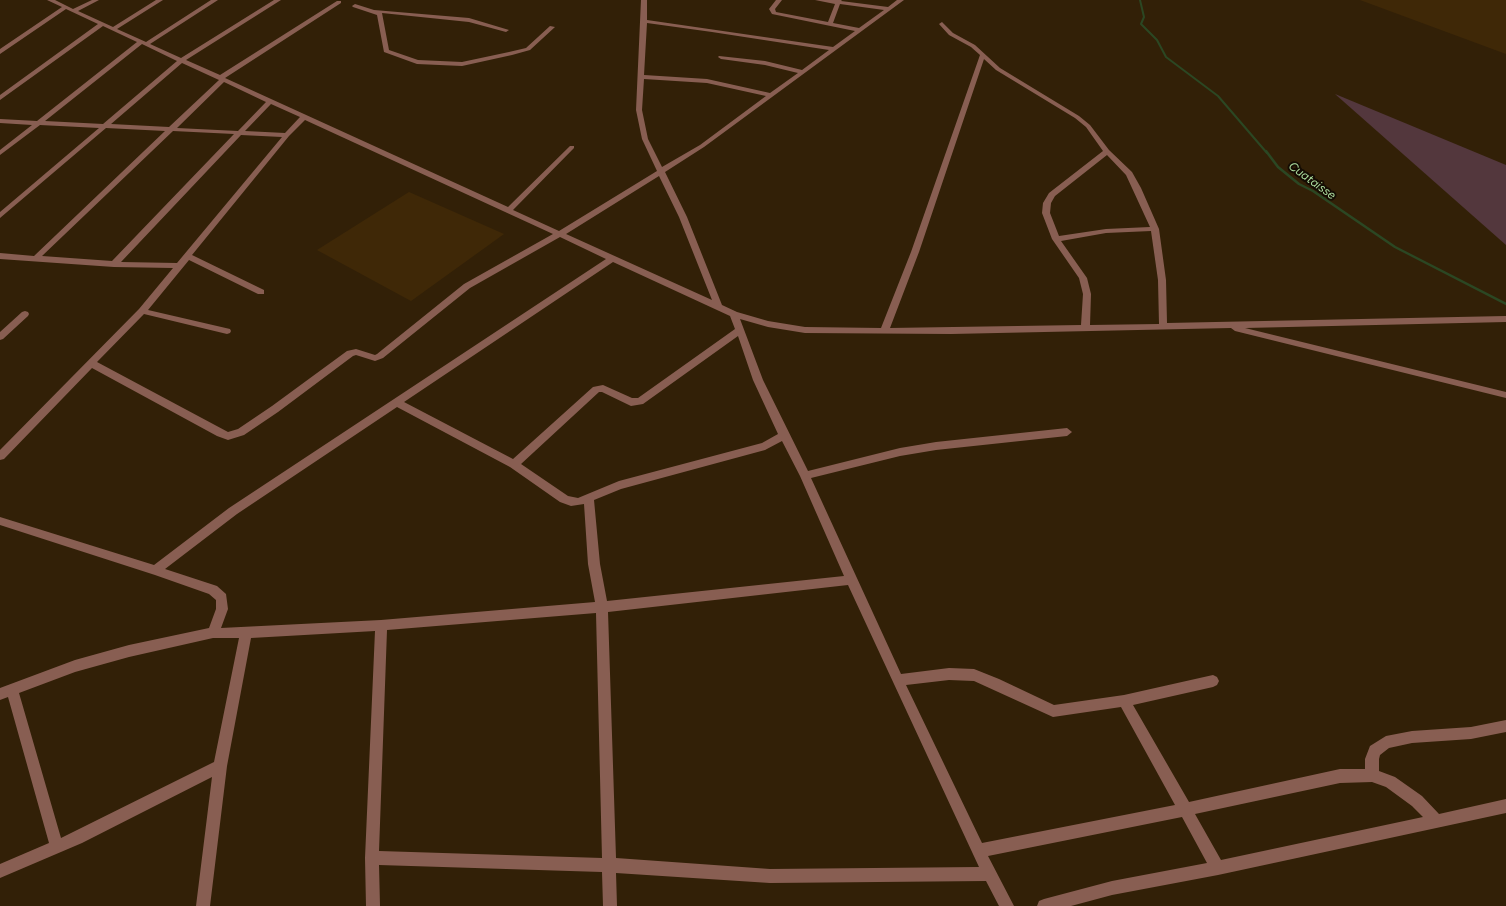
<!DOCTYPE html>
<style>
body{margin:0}
canvas{display:block;background:#322007}
</style>
<canvas width="1506" height="906"></canvas>
<script>
const g = document.querySelector('canvas').getContext('2d');
g.lineJoin = 'round';
function fillPath(path, color) { g.fillStyle = color; g.fill(path, 'evenodd'); }
const toPath = rows => new Path2D(rows.map(r => 'M' + r).join(''));
function strokePath(path, color, width, dash) { g.strokeStyle = color; g.lineWidth = width; g.lineCap = dash ? 'butt' : 'round'; g.setLineDash(dash || []); g.stroke(path); }
function label(font, color, halo, rows, align = 'center') {
  g.font = font + ' Figtree,sans-serif'; g.lineWidth = 4; g.setLineDash([]); g.textBaseline = 'middle'; g.strokeStyle = halo; g.fillStyle = color; for (const [text, x, y, turn = 0] of rows) {
    g.save(); g.translate(x, y); g.rotate((+turn || 0) * Math.PI / 180); g.textAlign = isNaN(turn) ? turn : align; if (halo) g.strokeText(text, 0, 0); g.fillText(text, 0, 0); g.restore();
  }
}
const built = toPath([
 [1360,0,1506,0,1506,54],
 [409,192,504,234,411,301,317,250]
]);
const green = toPath([
 [1335,94,1506,165,1506,245]
]);
const streamFar1 = toPath([
 [1140,0,1144,17,1141,24,1157,40,1166,57,1218,96,1267,153]
]);
const stream = toPath([
 [1266,151,1278,167,1299,184,1313,191,1395,247,1506,304]
]);
const minor = toPath([
 [47,0,55,0,73,9,92,0,99,0,78,11,113,27,156,0,163,0,117,29,146,42,211,0,218,0,150,44,181,58,274,0,281,0,186,60,220,75,337,1,341,1,341,3,225,78,508,207,570,146,574,146,574,148,513,210,559,231,657,171,642,139,636,110,641,0,647,0,647,20,833,47,855,31,772,14,769,9,776,0,782,0,775,9,776,12,828,22,835,4,815,0,842,0,841,1,888,7,897,0,904,0,704,147,665,172,687,217,722,305,737,312,768,321,805,327,881,328,911,252,980,55,971,47,949,35,939,24,942,22,953,33,975,45,1000,68,1079,116,1090,125,1109,150,1132,172,1141,188,1159,229,1166,280,1167,323,1506,316,1506,322,1245,328,1506,392,1506,398,1235,331,1231,328,951,334,805,333,768,327,740,319,763,380,808,471,900,448,936,442,1067,428,1072,432,1067,436,936,450,900,456,811,478,901,674,949,668,974,669,999,679,1054,705,1124,695,1213,675,1217,677,1219,681,1217,685,1213,687,1133,705,1189,802,1340,769,1365,769,1365,759,1370,746,1386,736,1412,731,1471,727,1506,720,1506,732,1471,739,1412,743,1389,748,1380,755,1379,759,1379,771,1395,777,1422,796,1439,814,1506,799,1506,813,1218,875,1112,895,1071,906,1037,906,1039,901,1044,899,1112,881,1207,863,1182,817,988,856,1014,906,999,906,986,881,770,883,616,873,617,906,603,906,602,872,379,865,380,906,366,906,365,858,375,631,251,638,227,766,210,906,196,906,212,777,82,843,0,878,0,864,49,843,8,697,0,700,0,688,75,660,129,645,209,628,216,609,216,600,209,594,155,575,0,525,0,517,154,565,229,508,606,259,560,237,470,288,383,358,375,361,356,355,353,356,278,412,244,435,228,440,217,436,92,368,4,459,0,460,0,450,139,309,173,268,114,267,0,259,0,253,34,256,165,131,106,128,0,218,0,212,99,128,40,125,0,155,0,150,32,125,0,123,0,119,37,121,137,42,103,26,0,100,0,95,98,24,66,9,0,54,0,49,62,7,47,0],
 [840,4,884,10,859,28,833,23,840,4],
 [647,23,712,32,829,50,802,70,765,61,719,56,718,57,721,59,765,65,798,73,770,93,707,79,644,75,647,23],
 [142,44,177,61,103,124,45,121,142,44],
 [984,59,996,70,1075,118,1086,127,1103,151,1049,193,1043,203,1042,213,1052,239,1079,278,1083,294,1081,325,890,328,919,252,984,59],
 [182,63,219,80,169,127,111,124,182,63],
 [644,79,707,83,766,96,700,145,662,167,648,139,642,110,644,79],
 [224,82,266,102,238,131,177,128,224,82],
 [271,104,300,117,285,133,245,131,271,104],
 [305,120,553,234,464,284,377,354,375,355,356,349,347,351,272,406,238,429,228,432,97,362,144,314,227,334,230,333,231,331,230,329,148,310,189,260,258,294,264,294,264,290,192,255,289,136,305,120],
 [173,131,234,134,112,261,42,256,173,131],
 [241,135,282,137,177,263,121,262,241,135],
 [1107,155,1126,175,1150,227,1106,229,1059,236,1050,213,1051,203,1055,196,1107,155],
 [659,176,679,217,712,300,566,234,659,176],
 [1151,231,1158,280,1159,324,1090,325,1091,294,1087,278,1061,241,1106,233,1151,231],
 [613,262,730,316,735,329,638,398,632,398,603,385,593,387,513,459,404,402,613,262],
 [738,336,753,380,778,434,762,443,619,481,578,498,568,496,521,464,599,392,602,392,631,406,643,404,738,336],
 [397,407,510,467,560,502,571,506,584,504,588,564,595,602,381,620,221,628,228,609,226,594,217,586,165,569,237,514,397,407],
 [782,441,800,476,844,576,607,601,600,564,594,500,621,489,765,450,782,441],
 [848,585,979,867,770,869,616,858,608,612,848,585],
 [596,613,602,858,379,851,387,630,596,613],
 [213,638,239,638,214,762,61,838,19,693,75,672,129,657,213,638],
 [949,680,974,681,1053,717,1121,707,1175,805,982,843,906,685,949,680],
 [1372,782,1386,787,1412,806,1423,817,1221,860,1195,814,1340,783,1372,782],
 [355,4,374,10,469,18,509,30,506,32,469,22,382,13,389,50,418,60,462,62,509,52,526,48,550,26,555,27,530,50,512,55,462,66,417,64,384,52,377,15,353,7,352,6,355,4],
 [25,311,28,312,29,314,28,316,3,339,0,340,0,332,22,312,25,311]
]);
const farWaternames = [
 ["Cuataisse",1312,181,36]
];
fillPath(built, '#3f2807');
fillPath(green, '#53373d');
strokePath(streamFar1, '#2b4723', 2);
strokePath(stream, '#2b4723', 2.5);
fillPath(minor, '#885e52');
label('italic 12px', '#adde9f', '#140c03', farWaternames);
</script>
